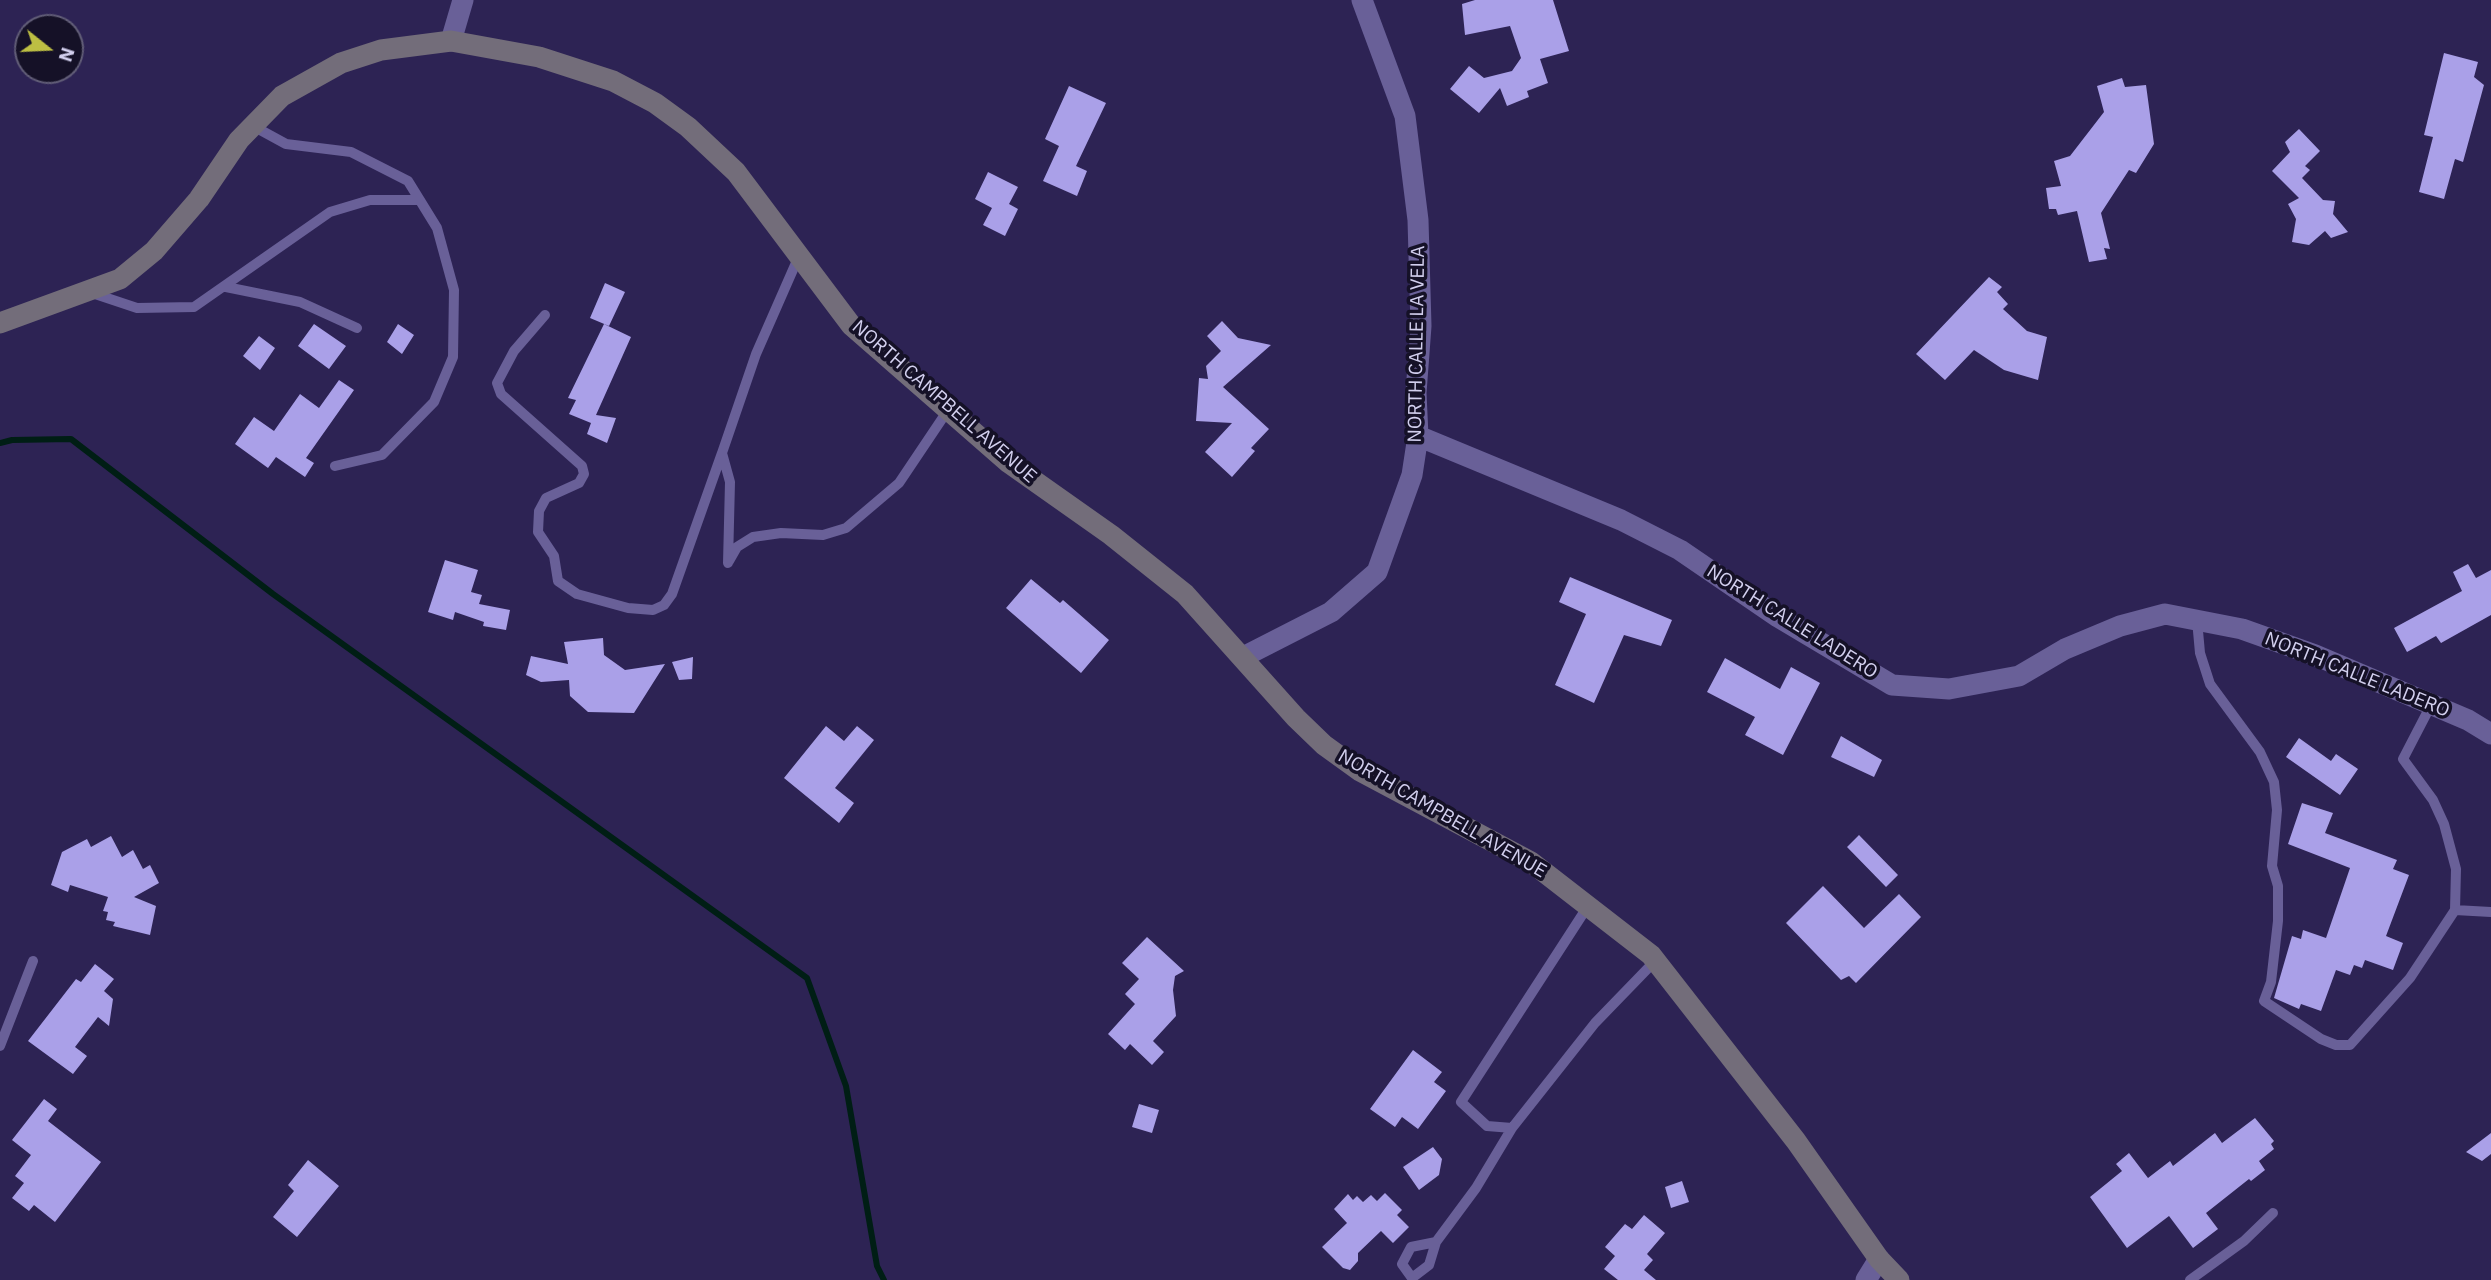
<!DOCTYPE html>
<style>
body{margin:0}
#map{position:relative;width:2491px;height:1280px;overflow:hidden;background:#2d2354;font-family:"IBM Plex Sans",sans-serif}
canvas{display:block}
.north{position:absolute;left:14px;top:14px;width:70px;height:70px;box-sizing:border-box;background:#151127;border:2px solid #615d77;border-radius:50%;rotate:108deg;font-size:19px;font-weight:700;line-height:28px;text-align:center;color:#d2cfee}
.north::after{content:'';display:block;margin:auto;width:24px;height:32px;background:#bdbf43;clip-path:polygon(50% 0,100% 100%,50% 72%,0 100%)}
</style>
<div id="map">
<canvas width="2491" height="1280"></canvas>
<div class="north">N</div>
</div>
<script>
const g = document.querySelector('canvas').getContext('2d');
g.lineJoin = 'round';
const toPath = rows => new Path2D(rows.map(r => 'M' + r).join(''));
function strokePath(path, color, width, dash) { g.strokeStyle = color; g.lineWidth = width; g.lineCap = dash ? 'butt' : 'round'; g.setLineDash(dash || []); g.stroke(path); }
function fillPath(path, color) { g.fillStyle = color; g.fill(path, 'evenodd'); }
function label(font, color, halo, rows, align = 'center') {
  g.font = font + ' "IBM Plex Sans",sans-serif'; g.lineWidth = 7; g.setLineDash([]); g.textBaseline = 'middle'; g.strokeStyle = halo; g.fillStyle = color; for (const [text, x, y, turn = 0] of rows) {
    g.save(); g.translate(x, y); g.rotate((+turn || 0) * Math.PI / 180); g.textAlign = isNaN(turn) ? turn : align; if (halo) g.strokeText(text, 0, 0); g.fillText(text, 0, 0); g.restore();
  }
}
const stream = toPath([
 [0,443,12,440,71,439,273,594,807,978,846,1086,877,1266,884,1280]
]);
const building = toPath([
 [1475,0,1553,0,1569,51,1540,59,1548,83,1527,91,1529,97,1507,106,1500,88,1479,113,1450,89,1469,66,1484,78,1512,71,1521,58,1510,26,1465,35,1462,4],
 [2444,53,2478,62,2474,77,2484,85,2463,162,2455,159,2444,199,2419,192,2433,137,2424,135],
 [2122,78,2125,87,2146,85,2154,144,2136,173,2129,170,2101,213,2110,249,2104,248,2107,259,2089,262,2077,211,2058,215,2056,209,2049,209,2046,188,2061,186,2054,161,2070,156,2104,112,2097,86],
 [1069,86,1106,103,1076,166,1087,171,1077,196,1043,181,1059,146,1045,139],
 [2299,129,2320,151,2305,166,2310,170,2302,178,2323,200,2335,201,2333,214,2348,232,2331,238,2325,231,2309,245,2292,242,2296,219,2288,204,2299,198,2272,171,2290,152,2285,142],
 [988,172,1018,187,1009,204,1018,209,1005,236,983,225,992,208,975,199],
 [1989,277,2002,287,1997,292,2008,304,2003,309,2027,331,2047,337,2038,380,2004,370,1974,350,1945,380,1916,354],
 [605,283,625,292,609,326,590,318],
 [1222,321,1238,338,1271,345,1223,387,1269,429,1251,448,1255,451,1232,477,1205,452,1232,423,1196,421,1199,378,1208,379,1206,366,1221,351,1207,336],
 [314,324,346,346,329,369,298,346],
 [398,324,414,335,402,354,387,342],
 [604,324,631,337,596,415,616,418,607,443,587,434,591,423,569,414,576,400,568,398],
 [259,336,275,348,260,370,243,356],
 [339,380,354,390,306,458,314,463,305,477,276,457,268,468,235,444,254,417,274,431,300,394,319,408],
 [445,560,478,570,471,592,482,595,479,604,510,610,506,630,483,626,484,622,455,612,453,620,428,612],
 [2468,564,2476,578,2491,570,2491,615,2441,643,2436,636,2407,652,2394,628,2462,591,2453,572],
 [1570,577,1672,620,1661,646,1624,635,1594,703,1555,685,1586,614,1559,602],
 [1031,579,1060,603,1063,600,1109,640,1081,673,1006,608],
 [603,638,604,655,625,670,665,664,634,713,588,712,570,696,569,680,541,682,526,675,531,656,568,664,564,642],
 [693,657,692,679,679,680,672,662],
 [1725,658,1780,689,1791,667,1820,683,1783,755,1745,735,1755,717,1707,692],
 [826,726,844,741,857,726,874,740,835,788,854,803,839,823,784,778],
 [1841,736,1882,760,1874,777,1831,757],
 [2299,738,2331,761,2336,754,2358,769,2340,795,2286,757],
 [2302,803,2333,813,2325,833,2397,860,2393,869,2409,875,2386,936,2403,943,2393,970,2365,960,2362,968,2354,965,2350,975,2336,970,2321,1011,2301,1004,2299,1009,2274,998,2292,936,2301,939,2303,930,2326,938,2350,868,2288,844],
 [1859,835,1898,875,1886,887,1847,847],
 [111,836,122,857,133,850,143,869,150,865,159,883,134,897,156,906,150,935,113,926,115,922,106,920,108,912,103,911,108,897,70,885,68,892,51,885,62,852,87,839,91,847],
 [1823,886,1864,928,1899,894,1921,917,1856,983,1849,976,1841,980,1786,923],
 [1147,937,1184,971,1175,976,1173,990,1176,1016,1153,1041,1164,1052,1152,1065,1130,1044,1125,1050,1108,1034,1135,1004,1125,994,1139,979,1122,963],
 [95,964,114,979,104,991,113,999,109,1026,98,1017,75,1047,87,1056,73,1074,28,1041,76,979,81,982],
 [1413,1050,1442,1072,1434,1082,1446,1091,1418,1129,1402,1117,1395,1127,1370,1109],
 [44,1099,57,1109,48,1121,101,1162,55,1222,34,1205,29,1211,12,1198,24,1183,15,1176,31,1155,12,1140],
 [1139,1104,1159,1110,1152,1133,1132,1127],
 [2255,1118,2274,1141,2271,1144,2274,1149,2259,1161,2265,1170,2251,1181,2249,1179,2206,1213,2218,1229,2193,1248,2169,1216,2127,1248,2090,1197,2122,1171,2116,1164,2129,1153,2148,1178,2170,1161,2173,1166,2215,1133,2222,1143],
 [2491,1133,2491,1154,2482,1161,2466,1152],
 [1433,1147,1442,1159,1439,1175,1419,1190,1403,1167],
 [308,1160,339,1186,297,1237,273,1217,294,1191,288,1185],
 [1682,1181,1689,1202,1671,1208,1665,1187],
 [1385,1193,1402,1210,1397,1215,1409,1227,1393,1243,1381,1231,1358,1253,1358,1261,1350,1270,1343,1268,1322,1247,1347,1223,1334,1209,1348,1194,1353,1200,1357,1196,1363,1202,1371,1195,1377,1201],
 [1644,1215,1665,1233,1647,1254,1653,1260,1644,1270,1656,1280,1618,1280,1604,1269,1615,1256,1605,1247,1625,1224,1632,1229]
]);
const lane = toPath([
 [253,126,286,144,351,152,408,181,437,228,454,290,453,357,434,402,382,455,335,466],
 [226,287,300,302,357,328],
 [89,292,137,308,194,307,330,212,370,200,419,200],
 [545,315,514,351,497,383,501,394,582,466,584,474,579,483,546,498,539,511,538,532,554,556,558,581,577,594,628,608,653,610,664,605,672,594,722,453],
 [729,561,737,547,753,537,781,533,823,535,846,528,899,483,948,410],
 [728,563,730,482,722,453,756,354,799,256],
 [2197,620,2200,653,2210,684,2260,752,2274,782,2277,810,2272,866,2278,886,2278,921,2271,982,2264,1001,2321,1039,2336,1045,2350,1045,2410,978,2455,910,2491,912],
 [2431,705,2403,759,2433,800,2444,824,2456,869,2455,910],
 [0,1046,33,961],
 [1512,1128,1487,1126,1461,1102,1588,906],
 [1436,1242,1411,1247,1402,1264,1412,1278,1429,1265,1436,1242,1476,1188,1512,1128,1595,1023,1655,961],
 [2190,1280,2244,1241,2273,1213]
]);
const street = toPath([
 [451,41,463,0],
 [1418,436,1621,520,1680,550,1778,617,1892,685,1949,689,2019,676,2065,649,2120,626,2165,614,2242,629,2315,655,2468,720,2491,734],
 [1243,657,1331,612,1377,572,1412,475,1418,436,1416,393,1421,326,1418,220,1405,116,1362,0],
 [1866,1280,1879,1259]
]);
const secondary = toPath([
 [0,323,120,279,154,251,199,199,239,140,282,96,341,63,381,50,451,41,539,57,613,81,655,103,688,127,736,172,851,325,1009,463,1111,535,1185,594,1296,718,1324,745,1360,771,1531,862,1651,955,1796,1141,1879,1259,1899,1280]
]);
const streetNames = [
 ["NORTH CALLE LA VELA",1417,344,-89],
 ["NORTH CAMPBELL AVENUE",944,402,41],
 ["NORTH CALLE LADERO",1792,622,32],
 ["NORTH CALLE LADERO",2357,675,22],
 ["NORTH CAMPBELL AVENUE",1442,814,30]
];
strokePath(stream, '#001e15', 6);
fillPath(building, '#aaa0e8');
strokePath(lane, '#696098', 10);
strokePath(street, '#696098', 21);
strokePath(secondary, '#736d7a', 21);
label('19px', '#d2cfee', '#151127', streetNames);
</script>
